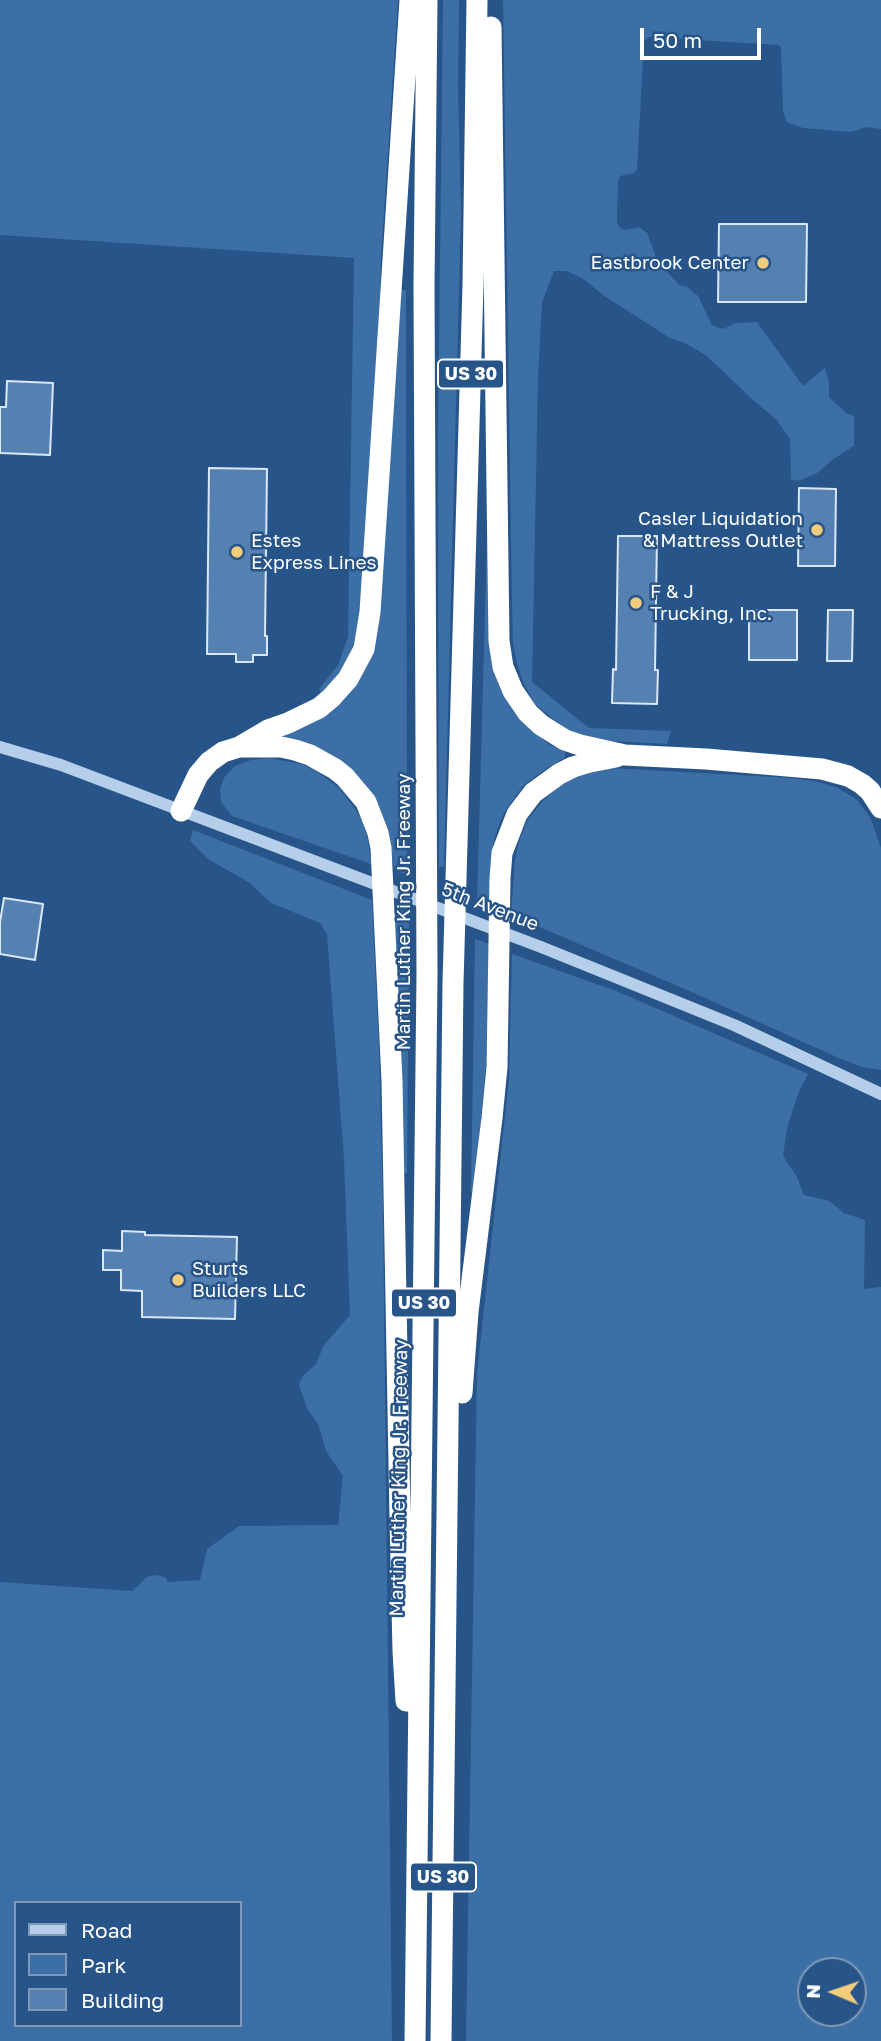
<!DOCTYPE html>
<style>
body{margin:0}
#map{position:relative;width:881px;height:2041px;overflow:hidden;background:#285589;font-family:"Golos Text",sans-serif}
canvas{display:block}
.legend{position:absolute;left:14px;top:1901px;width:228px;height:126px;box-sizing:border-box;background:#285589;border:2px solid #7e99b8;margin:0;padding:9px 12px;list-style:none;font-size:21px;color:#fff}
.legend li{display:flex;align-items:center;gap:14px;height:35px}
.legend b{width:35px;border:2px solid #7e99b8}
.north{position:absolute;left:797px;top:1957px;width:70px;height:70px;box-sizing:border-box;background:#285589;border:2px solid #7e99b8;border-radius:50%;rotate:272deg;font-size:19px;font-weight:700;line-height:28px;text-align:center;color:#fff}
.north::after{content:'';display:block;margin:auto;width:24px;height:32px;background:#f1cc7b;clip-path:polygon(50% 0,100% 100%,50% 72%,0 100%)}
.scale{position:absolute;left:640px;top:28px;width:121px;height:32px;box-sizing:border-box;border:4px solid #fff;border-top:0;padding-left:9px;font-size:21px;line-height:24px;white-space:nowrap;color:#fff;-webkit-text-stroke:5px #285589;paint-order:stroke}
</style>
<div id="map">
<canvas width="881" height="2041"></canvas>
<ul class="legend">
<li><b style="height:9px;background:#b5cee9"></b>Road</li>
<li><b style="height:19px;background:#3c6fa5"></b>Park</li>
<li><b style="height:19px;background:#5481b2"></b>Building</li>
</ul>
<div class="north">N</div>
<div class="scale">50 m</div>
</div>
<script>
const g = document.querySelector('canvas').getContext('2d');
g.lineJoin = 'round';
function fillPath(path, color) { g.fillStyle = color; g.fill(path, 'evenodd'); }
const toPath = rows => new Path2D(rows.map(r => 'M' + r).join(''));
function strokePath(path, color, width, dash) { g.strokeStyle = color; g.lineWidth = width; g.lineCap = dash ? 'butt' : 'round'; g.setLineDash(dash || []); g.stroke(path); }
function label(font, color, halo, rows, align = 'center') {
  g.font = font + ' "Golos Text",sans-serif'; g.lineWidth = 5; g.setLineDash([]); g.textBaseline = 'middle'; g.strokeStyle = halo; g.fillStyle = color; for (const [text, x, y, turn = 0] of rows) {
    g.save(); g.translate(x, y); g.rotate((+turn || 0) * Math.PI / 180); g.textAlign = isNaN(turn) ? turn : align; if (halo) g.strokeText(text, 0, 0); g.fillText(text, 0, 0); g.restore();
  }
}
const green = toPath([
 [0,0,398,0,381,258,379,351,361,621,356,648,349,663,322,695,319,689,338,665,348,637,354,258,0,235],
 [443,0,459,0,458,86,461,213,444,867,439,867,438,435],
 [503,0,881,0,881,129,866,127,851,132,803,128,787,122,783,111,781,47,778,45,649,37,644,41,637,169,634,173,620,176,618,180,617,222,620,228,626,230,639,227,647,233,657,260,679,285,687,287,698,296,712,325,723,329,736,323,757,322,803,386,825,368,829,382,829,397,846,413,854,416,854,446,832,460,817,473,798,481,791,479,790,439,777,420,751,398,707,356,685,343,670,338,606,297,582,278,566,271,554,271,542,302,538,376,532,682,589,728,671,731,667,744,611,741,589,738,571,731,552,718,534,703,524,684,517,664,513,643,512,604],
 [401,290,406,290,407,875,394,870,389,836,381,812,371,793,357,775,338,759,281,739,281,735,316,721,341,702,357,683],
 [487,539,494,672,499,686,522,722,550,745,565,751,565,758,548,767,523,786,505,811,498,827,493,844,489,907,477,902],
 [269,758,302,764,319,773,339,788,356,810,363,824,368,839,371,864,232,816,221,802,220,789,225,776,235,766,251,760],
 [609,768,792,778,819,782,838,788,856,799,870,817,881,848,881,1070,862,1067,841,1059,685,989,511,915,515,859,520,838,528,819,542,802,560,785,586,771],
 [193,830,372,900,379,1047,383,1208,392,2041,0,2041,0,1582,132,1591,147,1577,155,1575,165,1577,168,1582,200,1580,207,1549,239,1526,338,1525,343,1476,326,1451,319,1426,307,1408,299,1385,302,1377,316,1364,324,1345,350,1315,344,1159,327,934,320,923,271,903,250,883,208,859,190,841],
 [16,1903,240,1903,240,2025,16,2025],
 [394,907,409,913,407,1173,403,1173],
 [475,939,489,944,486,1063,474,1192,471,1192],
 [512,954,616,991,808,1074,799,1091,787,1128,783,1156,797,1177,804,1195,829,1201,844,1213,865,1220,864,1289,881,1287,881,2041,466,2041,477,1373,509,1080],
 [811,1971,853,1971,853,2013,811,2013]
]);
const building = toPath([
 [719,224,807,224,806,302,718,302,719,224],
 [7,381,53,383,50,455,0,453,0,407,6,407,7,381],
 [209,468,267,469,265,636,267,636,267,655,253,655,253,662,236,662,236,654,207,654,209,468],
 [799,488,836,489,835,566,798,566,799,488],
 [618,536,657,536,655,670,658,670,657,704,612,703,613,669,616,670,618,536],
 [749,610,797,610,797,660,749,660,749,610],
 [828,610,853,610,852,661,827,661,828,610],
 [4,898,43,904,35,960,0,954,0,922,4,898],
 [122,1231,145,1232,145,1235,237,1237,235,1319,142,1317,142,1291,121,1290,121,1270,103,1270,103,1250,122,1251,122,1231]
]);
const tertiary = toPath([
 [0,747,61,765,541,947,734,1025,881,1094]
]);
const motorway = toPath([
 [491,27,499,641,503,667,513,691,528,713,541,725,565,740,580,745,625,755,706,759,822,769,848,776,862,784,870,791,881,808],
 [239,747,281,747,295,750,310,755,335,769,345,777,366,802,378,833,381,848,392,1081,400,1518,403,1651,406,1701],
 [181,811,198,775,209,762,223,752,239,747,268,730,288,723,319,708,331,698,348,679,364,649,370,612,410,0],
 [462,1393,468,1312,492,1118,497,1067,500,878,502,853,517,814,533,793,559,774,573,767,590,762,616,757],
 [415,2041,427,975,424,285,427,0],
 [441,2041,453,983,473,285,477,0]
]);
const markers = [
 [763,263,7,"#f1cc7b"],
 [817,530,7,"#f1cc7b"],
 [237,552,7,"#f1cc7b"],
 [636,603,7,"#f1cc7b"],
 [178,1280,7,"#f1cc7b"]
];
const shields = [
 [471,374,66],
 [424,1303,66],
 [443,1877,66]
];
const shieldNames = [
 ["US 30",471,374],
 ["US 30",424,1303],
 ["US 30",443,1877]
];
const poiNames = [
 ["Eastbrook Center",749,263,"right"],
 ["Casler Liquidation",803,519,"right"],
 ["& Mattress Outlet",803,541,"right"],
 ["Estes",251,541],
 ["Express Lines",251,563],
 ["F & J",650,592],
 ["Trucking, Inc.",650,614],
 ["Sturts",192,1269],
 ["Builders LLC",192,1291]
];
const streetNames = [
 ["5th Avenue",490,907,21],
 ["Martin Luther King Jr. Freeway",404,912,-90],
 ["Martin Luther King Jr. Freeway",399,1478,-89]
];
fillPath(green, '#3c6fa5');
fillPath(building, '#5481b2');
strokePath(building, '#d9e7f7', 2);
strokePath(tertiary, '#b5cee9', 12);
strokePath(motorway, '#fff', 21);
for (const [x, y, r, color] of markers) { const dot = new Path2D(); dot.arc(x, y, r, 0, 2 * Math.PI); g.fillStyle = color; g.fill(dot); strokePath(dot, '#285589', 2.5); }
for (const [x, y, w] of shields) { const box = new Path2D(); box.roundRect(x - w / 2, y - 14.5, w, 29, 5); g.fillStyle = '#285589'; g.fill(box); strokePath(box, '#fff', 2); }
label('bold 18px', '#fff', null, shieldNames);
label('19px', '#fff', '#285589', poiNames, 'left');
label('19px', '#fff', '#285589', streetNames);
</script>
